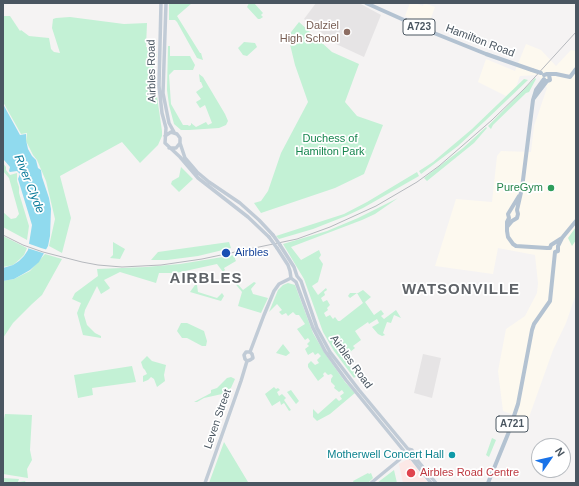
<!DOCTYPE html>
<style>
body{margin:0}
#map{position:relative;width:579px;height:486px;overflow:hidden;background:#f5f3f3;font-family:Helvetica,sans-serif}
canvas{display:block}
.frame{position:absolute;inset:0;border:4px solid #4a5661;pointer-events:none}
.north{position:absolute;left:531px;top:438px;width:40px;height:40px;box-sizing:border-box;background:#fff;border:1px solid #b7bbc0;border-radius:50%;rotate:56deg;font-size:11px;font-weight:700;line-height:16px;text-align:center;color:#4a5661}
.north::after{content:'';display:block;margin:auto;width:14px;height:18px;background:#1a73e8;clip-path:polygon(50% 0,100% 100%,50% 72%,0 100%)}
</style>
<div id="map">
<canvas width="579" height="486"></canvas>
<div class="frame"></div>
<div class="north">N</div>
</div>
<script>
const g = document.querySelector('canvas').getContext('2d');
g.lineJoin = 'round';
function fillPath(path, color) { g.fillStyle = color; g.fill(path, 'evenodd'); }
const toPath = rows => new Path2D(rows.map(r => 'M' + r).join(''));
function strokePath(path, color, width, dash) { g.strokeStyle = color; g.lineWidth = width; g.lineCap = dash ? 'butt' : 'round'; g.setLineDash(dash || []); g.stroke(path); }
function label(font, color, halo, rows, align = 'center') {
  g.font = font + ' Helvetica,sans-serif'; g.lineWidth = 3.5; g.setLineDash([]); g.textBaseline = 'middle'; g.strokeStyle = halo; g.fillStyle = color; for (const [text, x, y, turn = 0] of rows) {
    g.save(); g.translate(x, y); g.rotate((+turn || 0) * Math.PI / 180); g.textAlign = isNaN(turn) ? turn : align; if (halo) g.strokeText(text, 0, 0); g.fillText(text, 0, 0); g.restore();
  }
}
const commercial = toPath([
 [410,3,415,3,423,6,424,3,435,7,428,26,405,16],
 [526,44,541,50,556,66,571,50,576,51,576,294,566,323,553,350,528,420,503,411,498,371,506,329,525,316,537,293,538,283,535,255,498,248,493,274,435,266,456,199,492,202,497,156,501,151,531,152,534,126,547,88,538,75,520,76,516,87,506,96,478,82,486,59,515,71]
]);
const education = toPath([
 [316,3,359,3,381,15,364,57,336,44,304,19],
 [423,354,441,358,432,398,414,393]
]);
const medical = toPath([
 [406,460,410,460,428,483,403,483,399,464]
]);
const green = toPath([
 [169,3,192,3,177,16,200,53,201,53,203,60,197,58,177,22,175,20,169,20],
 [249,3,254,3,263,13,261,15,263,17,260,19,258,19,247,7],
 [3,10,4,16,10,16,20,31,21,30,29,36,49,38,51,49,54,52,60,53,52,28,53,19,56,18,70,17,124,24,147,23,146,47,150,48,150,53,157,54,153,68,162,131,162,136,158,145,140,163,122,142,60,176,71,218,62,253,49,246,55,219,46,181,37,160,33,155,26,141,27,133,21,134,3,102],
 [299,22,332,52,359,64,345,102,357,116,383,125,364,174,335,188,261,213,254,203,261,201,268,191,281,153,308,102,295,65,288,36],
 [244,42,255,43,257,47,247,56,243,55,238,48],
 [168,46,170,46,170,56,190,56,195,65,193,70,174,70,169,75,171,104,183,125,188,125,189,126,191,125,191,123,196,127,206,122,208,125,212,123,205,105,200,108,196,102,201,99,196,92,203,87,201,82,200,82,199,74,203,77,225,114,228,121,226,125,219,128,189,130,181,130,174,124,169,105,167,90],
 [535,78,536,79,529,92,526,93,493,125,491,129,488,126],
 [524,79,528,80,485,121,458,146,421,174,419,171,433,162,472,129],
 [486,127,487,128,474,143,427,181,424,178,463,148],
 [3,163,6,167,6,170,10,175,17,173,17,181,19,187,19,193,29,226,27,240,3,227,3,212,11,219,16,218,19,214,9,178,3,171],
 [181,167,193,179,179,192,171,184,172,181,179,177],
 [417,172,419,176,363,208,346,216,313,229,279,239,276,236,344,214,367,202],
 [398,198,375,214,362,220,291,247,301,260,319,250,321,255,319,258,323,264,318,282,312,286,318,295,326,288,327,290,324,292,325,295,321,298,323,302,327,300,330,305,327,308,328,310,324,313,326,317,330,315,333,319,335,317,338,321,340,321,363,303,357,293,350,298,348,296,350,293,358,293,363,290,371,297,365,302,374,315,381,310,384,314,381,316,384,319,396,310,401,318,394,315,391,323,387,322,383,333,385,335,382,336,378,334,372,327,379,323,377,319,369,324,368,322,355,331,361,340,353,346,355,348,343,358,354,372,356,371,358,374,354,378,334,351,323,332,304,279,283,244,327,231,358,218],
 [576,227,576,240,572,246,568,238],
 [3,236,27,248,24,255,20,259,13,265,3,267],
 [113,242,125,249,120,259,110,258,113,255],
 [229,242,231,248,198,256,167,260,151,260,158,252],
 [45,254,62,259,42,295,32,304,13,323,3,338,3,281,14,279,30,271],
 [235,255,235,259,236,261,224,268,225,270,223,272,217,264,176,273,159,273,156,283,120,272,104,280,110,288,109,289,101,294,97,286,85,310,84,315,87,325,95,333,101,336,101,338,83,335,77,313,81,303,72,299,75,293,98,276,97,269,146,267,180,264],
 [234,280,243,290,254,282,256,283,251,289,253,294,268,298,261,313,238,306,242,292,233,281],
 [288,283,295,285,313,333,324,352,345,382,355,393,330,414,317,421,313,417,313,409,318,414,336,398,339,401,342,399,340,396,344,393,342,390,339,392,334,388,335,386,331,382,331,379,333,376,331,374,328,375,325,372,323,374,324,376,318,381,308,367,308,364,311,361,315,365,319,363,317,360,321,356,318,353,315,355,313,352,308,355,305,349,309,346,307,344,310,341,308,338,305,340,297,329,305,324,299,315,296,315,293,312,288,316,286,313,282,315,279,312,282,310,277,304,269,312,278,290,283,285],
 [195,285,197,285,198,292,217,298,222,293,224,296,221,301,190,292],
 [181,323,187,323,204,331,207,341,206,346,202,346,187,338,182,338,177,331],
 [283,344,290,353,286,356,276,353],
 [147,356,152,361,166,365,164,375,165,381,157,387,154,379,151,377,148,380,143,382,143,376,147,374,145,370,143,368,141,362],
 [132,366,136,382,92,388,93,395,78,398,74,375],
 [231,377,235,379,231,388,222,394,204,398,197,402,194,402,211,393,211,390,217,388,227,378],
 [274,387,276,389,278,388,280,390,277,392,279,396,282,394,286,398,284,400,291,410,289,411,284,403,281,405,280,401,272,406,265,394],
 [291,390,299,401,296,404,287,392],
 [5,414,32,415,30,450,32,460,27,469,28,478,3,474,3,424],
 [492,438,496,440,489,457,486,455],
 [224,442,248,482,209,483],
 [394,470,397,483,377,483],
 [368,473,369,474,371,473,373,478,368,483,354,483,353,481],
 [3,478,19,479,18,482,25,481,26,483,3,483]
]);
const water = toPath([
 [3,104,20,135,26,134,26,140,28,149,32,156,36,160,38,168,41,170,42,177,49,198,51,209,50,236,48,246,39,262,30,270,23,274,14,279,3,281,3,268,13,265,19,261,24,256,28,250,32,225,18,179,20,174,17,171,10,172,9,171,10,167,4,160]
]);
const pier = toPath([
 [27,243,41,248,48,250,46,254,27,248,26,247]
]);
const secondary = toPath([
 [161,3,159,86,162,113,166,128,165,143,180,157,198,178,248,217,269,237],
 [166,3,163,93,169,123,174,132],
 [165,136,171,132,177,134,180,138,180,143,185,158,197,172,209,182,240,203,259,220,273,235],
 [169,148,176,148,180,143],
 [280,245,294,267,297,276,301,281,317,328,330,352,359,390,398,437,408,449,412,450,413,455,436,483],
 [277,248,288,265,290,271,291,278],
 [291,278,296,282,313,328,325,351,346,380,404,451,405,455],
 [250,352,264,315,274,291,279,284,291,278],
 [247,361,245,359,244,355,246,352,250,352],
 [247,361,250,360,253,358,252,354,250,352],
 [405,455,412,459,431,483],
 [205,483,241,381,247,361],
 [371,483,405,455]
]);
const primary = toPath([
 [366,3,424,29,486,54,532,70],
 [544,75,547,74,556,74,570,77,576,69],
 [534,98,547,81,550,80,549,75],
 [519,196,508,214,509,218,507,222,507,231,508,237,513,244,516,246,547,248,550,248,551,245,562,238],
 [517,210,522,188,533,100,536,90,544,79],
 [507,227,512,221,517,218,518,214,517,210],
 [555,252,558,251,558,246,562,238,576,221],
 [488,483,508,434,518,404,532,330,534,324,550,301,555,252]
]);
const rail = toPath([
 [3,235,23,245,43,252,82,262,98,265,122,267,161,265,202,259,297,239,330,227,376,206,417,182,439,166,492,120,524,89,576,32]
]);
const secondaryBridge = toPath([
 [273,235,280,245],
 [269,237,277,248]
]);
const primaryBridge = toPath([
 [532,70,541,73]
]);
const markers = [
 [347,32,4,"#8d6e63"],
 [551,188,4,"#2e9e5b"],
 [226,253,5,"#1a4fb4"],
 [452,455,4,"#0f9aa8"],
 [411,473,5,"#e0444e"]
];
const shields = [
 [419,27,32],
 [512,424,32]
];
const shieldNames = [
 ["A723",419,27],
 ["A721",512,424]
];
const educationNames = [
 ["Dalziel",339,26],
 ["High School",339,39]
];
const streetNames = [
 ["Hamilton Road",480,41,21],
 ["Airbles Road",152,71,-91],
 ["Airbles Road",351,362,54],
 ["Leven Street",218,419,-71]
];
const parkNames = [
 ["Duchess of",330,139],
 ["Hamilton Park",330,152]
];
const leisureNames = [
 ["PureGym",543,188]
];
const transitNames = [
 ["Airbles",235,253]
];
const cultureNames = [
 ["Motherwell Concert Hall",444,455]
];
const healthNames = [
 ["Airbles Road Centre",420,473]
];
const waterNames = [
 ["River Clyde",29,184,68]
];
const districtNames = [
 ["AIRBLES",206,279],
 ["WATSONVILLE",461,290]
];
fillPath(commercial, '#fdf9ef');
fillPath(education, '#e6e4e5');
fillPath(medical, '#fce8e6');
fillPath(green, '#c3f1d5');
fillPath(water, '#90daee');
fillPath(pier, '#f5f3f3');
strokePath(secondary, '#c1cbd6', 3.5);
strokePath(primary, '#b3c2d1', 4);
strokePath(rail, '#b5b8bd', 1);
strokePath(secondaryBridge, '#c1cbd6', 3.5);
strokePath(primaryBridge, '#b3c2d1', 4);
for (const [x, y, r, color] of markers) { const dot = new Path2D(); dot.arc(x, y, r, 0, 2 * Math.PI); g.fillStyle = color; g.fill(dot); strokePath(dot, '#fff', 1.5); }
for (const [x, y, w] of shields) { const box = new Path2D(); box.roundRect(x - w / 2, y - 8, w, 16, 3); g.fillStyle = '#fff'; g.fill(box); strokePath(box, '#4a5661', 1); }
label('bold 10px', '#4a5661', null, shieldNames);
label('11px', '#785e54', '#fff', educationNames, 'right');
label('11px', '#4a5661', '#fff', streetNames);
label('11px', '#17864f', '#fff', parkNames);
label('11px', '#27864d', '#fff', leisureNames, 'right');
label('11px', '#164399', '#fff', transitNames, 'left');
label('11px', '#0d838f', '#fff', cultureNames, 'right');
label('11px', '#be3a42', '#fff', healthNames, 'left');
label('italic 12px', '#0c7c9b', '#fff', waterNames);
g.letterSpacing = '1px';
label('bold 15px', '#5f6368', '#fff', districtNames);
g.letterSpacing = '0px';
</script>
